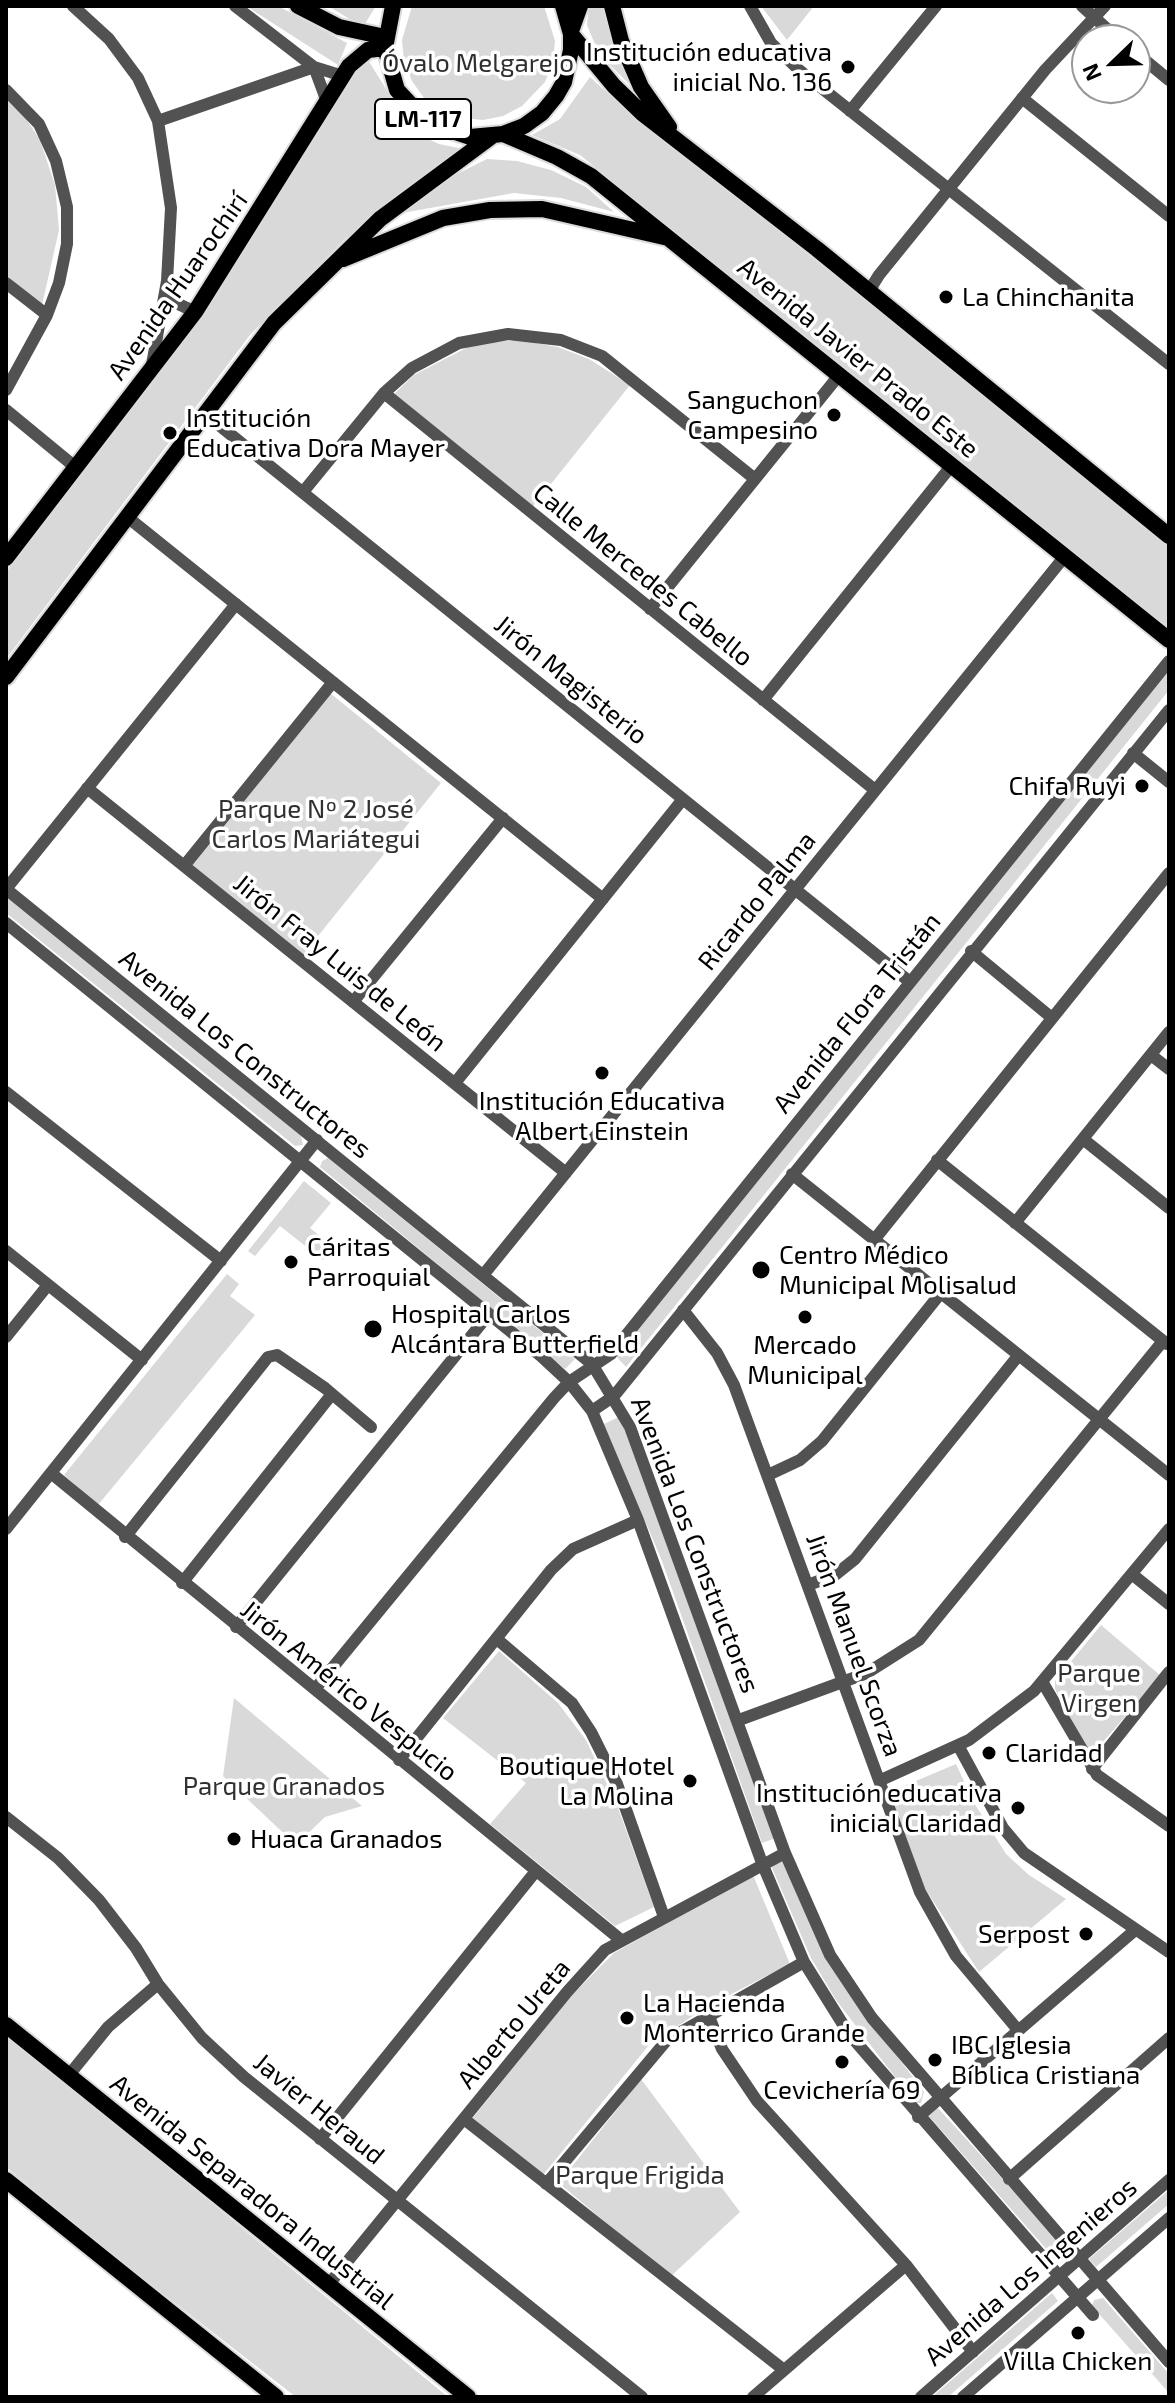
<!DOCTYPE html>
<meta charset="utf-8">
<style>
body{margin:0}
#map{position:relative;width:1175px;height:2403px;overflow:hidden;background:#fff;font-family:"Exo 2",sans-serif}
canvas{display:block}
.frame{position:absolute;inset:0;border:8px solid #000;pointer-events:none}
.north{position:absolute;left:1071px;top:24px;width:80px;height:80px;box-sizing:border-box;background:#fff;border:2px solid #999;border-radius:50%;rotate:247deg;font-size:22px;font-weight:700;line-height:32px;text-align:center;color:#000}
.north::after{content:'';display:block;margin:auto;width:28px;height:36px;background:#000;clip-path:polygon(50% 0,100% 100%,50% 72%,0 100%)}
</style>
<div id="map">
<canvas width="1175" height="2403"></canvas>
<div class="frame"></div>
<div class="north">N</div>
</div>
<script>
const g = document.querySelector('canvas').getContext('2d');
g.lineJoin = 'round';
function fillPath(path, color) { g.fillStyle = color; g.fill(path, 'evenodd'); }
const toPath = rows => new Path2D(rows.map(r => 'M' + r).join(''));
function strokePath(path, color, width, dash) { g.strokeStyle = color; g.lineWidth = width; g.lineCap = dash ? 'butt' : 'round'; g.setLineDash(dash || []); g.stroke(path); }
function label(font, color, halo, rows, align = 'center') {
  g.font = font + ' "Exo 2",sans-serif'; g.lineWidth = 7; g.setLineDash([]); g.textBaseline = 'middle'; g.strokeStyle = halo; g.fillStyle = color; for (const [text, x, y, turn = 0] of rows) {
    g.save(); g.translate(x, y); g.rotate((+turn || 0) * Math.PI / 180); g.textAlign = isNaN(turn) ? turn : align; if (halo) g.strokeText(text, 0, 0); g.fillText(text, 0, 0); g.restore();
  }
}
const green = toPath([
 [246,6,278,6,347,43,338,65],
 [328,6,376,6,363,27],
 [412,6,544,6,555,41,553,62,545,82,522,106,503,116,483,120,461,118,441,111,424,98,412,81,404,61,402,40],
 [589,6,602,6,617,52,637,92,607,62,594,42,587,25],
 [761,6,814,6,787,40],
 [368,60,413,132,439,144,463,149,346,238,250,335,6,659,6,572,246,244,354,73],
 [590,77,644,127,705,172,1169,544,1169,633,580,155,532,135,560,119],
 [6,99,23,114,40,140,55,185,59,230,42,305,6,275],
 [487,159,517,161,551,170,586,187,614,212,561,198,514,193,402,213,439,183],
 [520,340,558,347,589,359,630,385,531,509,392,396,414,375,476,343],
 [1165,671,1169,675,1169,690,626,1367,613,1353],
 [330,693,441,783,302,956,190,865],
 [6,897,301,1136,303,1145,295,1146,6,913],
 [328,1158,575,1359,565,1369,320,1167,322,1161],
 [304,1181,331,1203,310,1228,334,1247,323,1260,280,1226,255,1256,248,1251],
 [227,1274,239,1284,230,1296,255,1315,98,1505,64,1475],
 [619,1417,641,1464,776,1838,762,1843,662,1561,604,1424],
 [1101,1625,1161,1676,1094,1752,1088,1751,1055,1689,1055,1681],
 [499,1651,558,1703,586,1740,618,1808,654,1907,615,1926,490,1824,526,1783,443,1718],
 [234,1698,362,1806,325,1817,296,1845,223,1776],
 [956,1764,973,1801,1006,1854,1029,1875,1066,1899,979,1972,924,1887,890,1792],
 [776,1860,782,1862,839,1979,924,2092,921,2103,915,2103,836,2000,811,1958,772,1868],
 [753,1875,790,1964,708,2006,649,2045,543,2175,472,2119,570,1997,614,1953],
 [6,2035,165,2165,448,2397,296,2397,117,2258,6,2167],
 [641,2079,740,2212,670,2277,559,2183],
 [937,2107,1065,2247,1062,2259,1056,2260,927,2114],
 [1169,2190,1169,2204,1096,2267,1089,2259],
 [1052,2293,1058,2301,948,2397,932,2397],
 [1103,2298,1169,2374,1169,2393,1092,2306,1094,2300]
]);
const minor = toPath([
 [73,6,109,39,138,78,158,121,171,208,167,281,151,370],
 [235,6,314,67,343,76],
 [750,6,771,43,799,70,1169,364],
 [1082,6,1119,40],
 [1135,52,1169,80],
 [314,67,327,102],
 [6,90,39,124,56,161,67,207,67,244,59,283,47,315,6,390],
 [1022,98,1169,216],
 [850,111,936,6],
 [158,121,314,67],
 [6,283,47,315],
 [869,291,879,275,1045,70,1105,6],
 [164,297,195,312],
 [384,393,875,790],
 [6,410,74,466],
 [204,413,910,982],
 [303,492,384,393,412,368,459,343,508,334,561,340,602,356,755,479],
 [126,516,603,899],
 [650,609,840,374],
 [763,700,952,465],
 [1133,753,1169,782],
 [87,788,566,1173],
 [184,866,333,682],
 [6,889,592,1364,630,1427,785,1853,830,1955,872,2018,1169,2362],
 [6,889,236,604],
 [6,923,541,1356,569,1382,592,1411,638,1520,762,1863,804,1962,849,2034,1093,2315],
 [971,951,1052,1018],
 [353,1002,503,818],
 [1151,1055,1169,1069],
 [455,1083,683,799],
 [6,1092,221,1261],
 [1083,1139,1169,1208],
 [937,1160,1167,1344],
 [792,1174,1169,1475],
 [1015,1223,1169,1032],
 [874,1240,1169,873],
 [6,1251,142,1360],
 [484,1274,1065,556],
 [683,1310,717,1353,734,1385,920,1892,956,1956,1018,2030],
 [6,1337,48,1285],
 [332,1394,371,1427],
 [592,1411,614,1396,1169,710],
 [51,1473,621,1940],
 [768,1475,800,1460,822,1441,940,1294],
 [6,1529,317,1140],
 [125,1537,268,1357,277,1355,325,1388,332,1394,182,1583],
 [1133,1575,1169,1604],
 [808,1585,835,1575,855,1559,1018,1356],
 [236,1627,489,1314],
 [498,1640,572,1703,591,1732,617,1784,664,1917],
 [1043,1683,1097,1775,1169,1826],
 [315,1689,554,1398,569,1382,611,1354,1169,661],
 [739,1720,867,1673,919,1640,1163,1341],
 [959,1747,1003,1828,1024,1853,1169,1952],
 [399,1760,551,1570,573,1549,638,1520],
 [1092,1769,1169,1672],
 [881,1780,969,1740,1034,1691,1169,1529],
 [6,1817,58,1858,99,1900,136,1948,158,1984,202,2038,244,2077,642,2397],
 [708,2014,722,2049,757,2101,906,2265,973,2352],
 [69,2075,108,2027,158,1984],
 [918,2117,1134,1931],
 [464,2119,784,2370],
 [320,2139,536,1871],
 [1009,2179,1169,2038],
 [546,2184,667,2040,804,1962],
 [329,2284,567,1992,605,1950,785,1853],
 [753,2397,906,2265],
 [921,2397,1169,2180],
 [963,2397,1169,2218]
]);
const major = toPath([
 [298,6,339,27,385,37],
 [393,6,385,48,397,90,428,123,470,137,503,134,524,126,542,113,556,96,564,82,571,50,571,34,563,6],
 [612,6,621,41,641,87,669,127],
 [571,31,580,6],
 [571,34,614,86,643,114,817,249,1169,536],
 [503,134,557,157,591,176,1169,640],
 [343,259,443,218,490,210,542,209,664,237],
 [6,558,195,312,349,66,368,50,385,48],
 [6,677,274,323,380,219,492,136],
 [6,2025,468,2397],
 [6,2180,276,2397]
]);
const markers = [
 [848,67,8,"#000"],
 [946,297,8,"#000"],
 [834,415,8,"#000"],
 [170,433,8,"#000"],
 [1142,786,8,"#000"],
 [602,1073,8,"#000"],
 [291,1262,8,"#000"],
 [761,1270,10,"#000"],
 [805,1317,8,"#000"],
 [373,1329,10,"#000"],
 [989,1753,8,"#000"],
 [690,1781,8,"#000"],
 [1018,1808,8,"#000"],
 [234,1839,8,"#000"],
 [1086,1934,8,"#000"],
 [627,2018,8,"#000"],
 [935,2060,8,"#000"],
 [842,2062,8,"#000"],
 [1078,2333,8,"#000"]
];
const shields = [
 [423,119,96]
];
const shieldNames = [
 ["LM-117",423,119]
];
const poiNames = [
 ["Institución educativa",832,52,"right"],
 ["inicial No. 136",832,82,"right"],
 ["La Chinchanita",962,297],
 ["Sanguchon",818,400,"right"],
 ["Campesino",818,430,"right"],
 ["Institución",186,418],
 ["Educativa Dora Mayer",186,448],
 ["Chifa Ruyi",1126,786,"right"],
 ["Institución Educativa",602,1101,"center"],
 ["Albert Einstein",602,1131,"center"],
 ["Cáritas",307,1247],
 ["Parroquial",307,1277],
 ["Centro Médico",779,1255],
 ["Municipal Molisalud",779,1285],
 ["Hospital Carlos",391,1314],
 ["Alcántara Butterfield",391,1344],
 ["Mercado",805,1345,"center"],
 ["Municipal",805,1375,"center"],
 ["Claridad",1005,1753],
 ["Boutique Hotel",674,1766,"right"],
 ["La Molina",674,1796,"right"],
 ["Institución educativa",1002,1793,"right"],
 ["inicial Claridad",1002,1823,"right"],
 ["Huaca Granados",250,1839],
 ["Serpost",1070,1934,"right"],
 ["La Hacienda",643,2003],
 ["Monterrico Grande",643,2033],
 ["IBC Iglesia",951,2045],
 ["Bíblica Cristiana",951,2075],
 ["Cevichería 69",842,2090,"center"],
 ["Villa Chicken",1078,2361,"center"]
];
const parkNames = [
 ["Óvalo Melgarejo",478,63],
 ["Parque Nº 2 José",316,809],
 ["Carlos Mariátegui",316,839],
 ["Parque",1099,1673],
 ["Virgen",1099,1703],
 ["Parque Granados",284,1786],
 ["Parque Frigida",640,2175]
];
const streetNames = [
 ["Avenida Huarochirí",178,286,-55],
 ["Avenida Javier Prado Este",858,358,39],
 ["Calle Mercedes Cabello",643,575,39],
 ["Jirón Magisterio",571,680,39],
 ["Ricardo Palma",757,901,-51],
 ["Jirón Fray Luis de León",340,963,39],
 ["Avenida Flora Tristán",857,1013,-51],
 ["Avenida Los Constructores",245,1054,39],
 ["Avenida Los Constructores",695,1545,69],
 ["Jirón Manuel Scorza",854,1645,70],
 ["Jirón Américo Vespucio",349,1691,39],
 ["Alberto Ureta",514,2024,-50],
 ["Javier Heraud",319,2109,39],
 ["Avenida Separadora Industrial",252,2192,39],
 ["Avenida Los Ingenieros",1031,2272,-41]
];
fillPath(green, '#d9d9d9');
strokePath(major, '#dbdbdb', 20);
strokePath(minor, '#525252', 12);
strokePath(major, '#000', 16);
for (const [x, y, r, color] of markers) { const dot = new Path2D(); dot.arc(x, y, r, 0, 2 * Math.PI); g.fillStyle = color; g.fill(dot); strokePath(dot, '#fff', 3); }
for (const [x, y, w] of shields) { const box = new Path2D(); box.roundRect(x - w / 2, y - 20, w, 40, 6); g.fillStyle = '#fff'; g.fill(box); strokePath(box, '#000', 2); }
label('bold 24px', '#000', null, shieldNames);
label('26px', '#000', '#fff', poiNames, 'left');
label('26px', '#303030', '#fff', parkNames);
label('26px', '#000', '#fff', streetNames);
</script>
